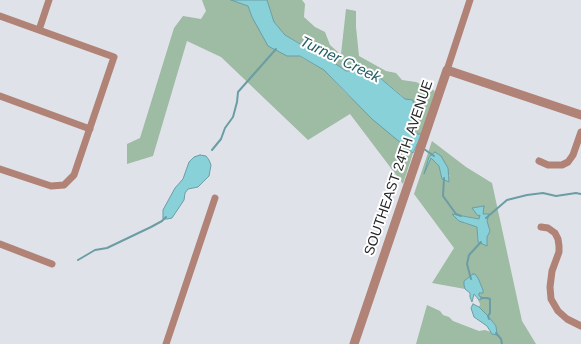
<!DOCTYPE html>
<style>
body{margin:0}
canvas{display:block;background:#e0e2ea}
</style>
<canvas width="581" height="344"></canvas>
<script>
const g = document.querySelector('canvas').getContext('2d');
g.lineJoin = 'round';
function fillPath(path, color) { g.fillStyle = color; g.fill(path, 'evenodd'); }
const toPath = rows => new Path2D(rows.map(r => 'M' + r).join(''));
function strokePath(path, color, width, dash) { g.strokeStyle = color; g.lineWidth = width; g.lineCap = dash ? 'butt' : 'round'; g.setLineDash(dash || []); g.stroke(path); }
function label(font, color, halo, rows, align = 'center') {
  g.font = font + ' Arial,sans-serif'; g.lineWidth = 4; g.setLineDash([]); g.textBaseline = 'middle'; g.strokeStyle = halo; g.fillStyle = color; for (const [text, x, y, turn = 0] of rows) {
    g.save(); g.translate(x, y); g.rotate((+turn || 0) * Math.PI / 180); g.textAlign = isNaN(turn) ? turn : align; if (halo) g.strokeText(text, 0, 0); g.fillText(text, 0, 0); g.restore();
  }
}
const green = toPath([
 [202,0,231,0,248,6,252,17,259,28,287,56,299,56,324,70,346,93,413,153,403,184,350,114,308,140,221,57,187,41,153,156,127,164,127,144,140,138,174,28,183,16,201,19,206,11],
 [267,0,302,0,305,4,304,17,315,27,325,32,330,45,339,53,341,54,346,9,356,11,356,27,359,56,386,71,396,73,402,80,416,82,435,91,422,134,415,134,410,127,414,108,401,95,373,72,365,70,346,71,320,53,313,45,303,45,285,35,274,22],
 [432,141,466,167,492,183,522,321,536,344,416,344,427,305,440,311,443,315,449,317,453,321,479,331,485,330,491,332,492,334,497,334,496,326,488,316,479,307,480,304,478,300,484,298,479,296,479,293,483,291,478,278,473,274,467,279,464,281,465,289,432,283,454,248,414,194],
 [431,158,450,176,442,179,439,166],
 [453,214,480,219,480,215,487,221,490,231,487,237,478,242,477,227,464,223]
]);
const water = toPath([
 [231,0,267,0,274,22,285,35,302,45,313,45,320,53,346,71,365,70,373,72,405,99,413,100,414,108,410,127,415,134,422,134,413,153,372,119,324,70,300,56,287,56,268,46,252,17,248,6,231,0],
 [435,152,441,156,448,168,449,182,442,179,439,166,431,158,424,174,429,157,435,152],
 [200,155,206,156,209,160,211,165,209,176,198,187,188,189,185,193,184,200,172,218,167,219,163,219,163,210,175,188,183,179,189,162,194,157,200,155],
 [484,206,483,214,489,214,487,221,490,231,487,237,487,246,478,242,477,227,459,221,452,214,479,219,480,215,478,216,472,208,484,206],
 [473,274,475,274,478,278,483,290,483,293,479,293,479,296,484,298,479,300,474,294,472,302,470,297,470,293,465,289,464,285,464,281,473,274],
 [473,304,479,307,488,316,496,326,497,335,492,334,487,326,474,317,471,308,473,304]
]);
const stream = toPath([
 [424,149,434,156],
 [212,150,221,139,225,128,233,117,237,102,238,92,276,49],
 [444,178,443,196,456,214,461,216],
 [486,218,507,200,527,195,543,193,556,196,576,193,581,194],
 [78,260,95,250,107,248,151,227,162,221,166,217],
 [471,279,467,264,469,255,481,242],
 [481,298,487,298,490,299,490,313,488,316,489,319],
 [496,333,501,339,502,344]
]);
const minor = toPath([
 [0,16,114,57,74,175,64,185,51,186,0,169],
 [39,30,49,0],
 [447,70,470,0],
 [0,96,90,129],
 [539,161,548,165,562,165,568,162,573,155,581,132],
 [541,227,548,228,555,233,558,239,559,246,559,252,552,271,550,287,551,299,558,311,567,319,581,326],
 [0,244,52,264],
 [166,344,215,198]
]);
const tertiary = toPath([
 [354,344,447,70,581,115]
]);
const streetNames = [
 ["SOUTHEAST 24TH AVENUE",399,168,-71]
];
const waterNames = [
 ["Turner Creek",340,60,26]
];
fillPath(green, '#9ebba3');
fillPath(water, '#89d1d9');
strokePath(water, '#6b9da4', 1);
strokePath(stream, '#6b9da4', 2);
strokePath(minor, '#b18376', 7);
strokePath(tertiary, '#b18376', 9);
label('14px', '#242528', '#fff', streetNames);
label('italic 15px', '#225e64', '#fff', waterNames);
</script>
